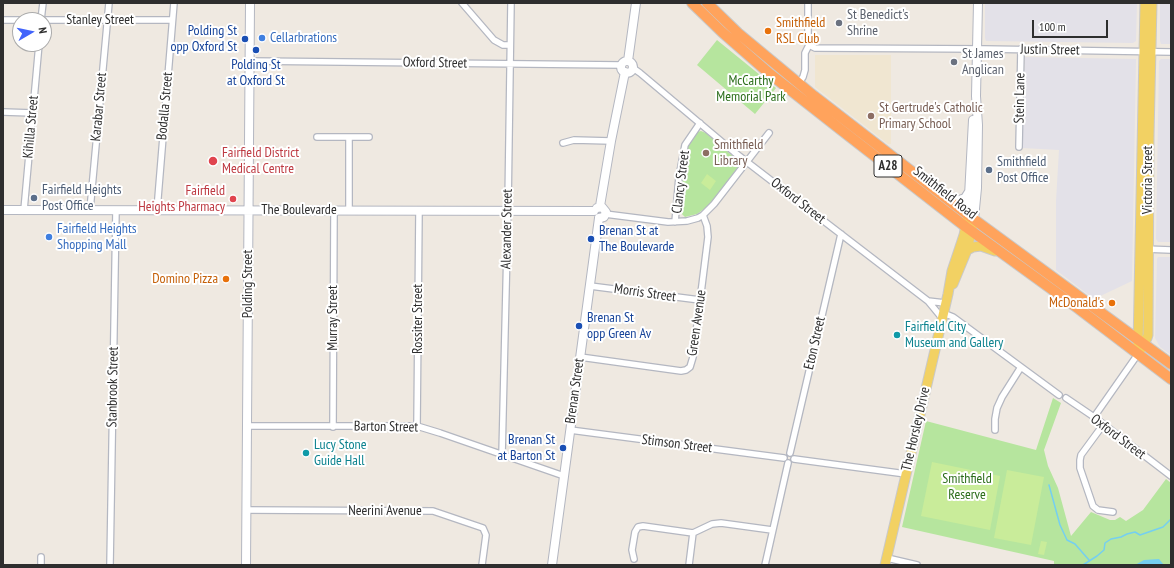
<!DOCTYPE html>
<style>
body{margin:0}
#map{position:relative;width:1174px;height:568px;overflow:hidden;background:#efe9e1;font-family:"PT Sans Narrow",sans-serif}
canvas{display:block}
.frame{position:absolute;inset:0;border:4px solid #2e2e2e;pointer-events:none}
.north{position:absolute;left:12px;top:12px;width:40px;height:40px;box-sizing:border-box;background:#fff;border:1px solid #ababab;border-radius:50%;rotate:81deg;font-size:11px;font-weight:700;line-height:16px;text-align:center;color:#2e2e2e}
.north::after{content:'';display:block;margin:auto;width:14px;height:18px;background:#4264fb;clip-path:polygon(50% 0,100% 100%,50% 72%,0 100%)}
.scale{position:absolute;left:1032px;top:20px;width:76px;height:18px;box-sizing:border-box;border:2px solid #2e2e2e;border-top:0;padding-left:5px;font-size:12px;line-height:14px;white-space:nowrap;color:#2e2e2e;-webkit-text-stroke:3px #fff;paint-order:stroke}
</style>
<div id="map">
<canvas width="1174" height="568"></canvas>
<div class="frame"></div>
<div class="north">N</div>
<div class="scale">100 m</div>
</div>
<script>
const g = document.querySelector('canvas').getContext('2d');
g.lineJoin = 'round';
function fillPath(path, color) { g.fillStyle = color; g.fill(path, 'evenodd'); }
const toPath = rows => new Path2D(rows.map(r => 'M' + r).join(''));
function strokePath(path, color, width, dash) { g.strokeStyle = color; g.lineWidth = width; g.lineCap = dash ? 'butt' : 'round'; g.setLineDash(dash || []); g.stroke(path); }
function label(font, color, halo, rows, align = 'center') {
  g.font = font + ' "PT Sans Narrow",sans-serif'; g.lineWidth = 4; g.setLineDash([]); g.textBaseline = 'middle'; g.strokeStyle = halo; g.fillStyle = color; for (const [text, x, y, turn = 0] of rows) {
    g.save(); g.translate(x, y); g.rotate((+turn || 0) * Math.PI / 180); g.textAlign = isNaN(turn) ? turn : align; if (halo) g.strokeText(text, 0, 0); g.fillText(text, 0, 0); g.restore();
  }
}
const industrial = toPath([
 [985,3,1137,3,1136,41,1133,43,986,41,985,38],
 [1160,3,1171,3,1171,44,1161,44,1160,41],
 [1025,57,1136,59,1132,281,1094,299,1056,270,1056,201,1059,150,1022,148],
 [1161,59,1171,59,1171,242,1158,242,1156,239,1159,61],
 [1158,257,1171,257,1171,355,1160,347,1155,338,1157,259]
]);
const education = toPath([
 [815,55,891,55,891,144,888,144,815,87]
]);
const green = toPath([
 [717,40,776,88,755,114,697,65],
 [701,131,706,133,735,158,738,162,738,167,711,204,697,214,685,217,679,211,679,201,686,157,688,146,697,132],
 [1053,398,1061,403,1044,450,1048,466,1058,488,1071,536,1091,512,1110,520,1115,520,1120,517,1126,521,1143,510,1166,479,1171,483,1171,565,1054,565,1054,561,902,527,926,421,1036,450]
]);
const pitch = toPath([
 [707,174,716,181,710,190,701,183],
 [932,462,1000,476,990,530,921,516],
 [1007,470,1044,477,1031,545,994,538],
 [1041,541,1047,542,1044,555,1038,554]
]);
const water = toPath([
 [1159,559,1164,565,1135,565,1144,560]
]);
const stream = toPath([
 [1049,485,1060,525,1067,540,1075,544,1089,560],
 [1083,565,1097,556,1104,550,1105,543,1111,539,1121,537,1127,534,1135,532,1140,535,1163,527,1171,519]
]);
const street = toPath([
 [462,3,494,40,503,45,510,45],
 [3,20,172,20],
 [41,20,43,3],
 [809,45,815,48,984,49,1171,52],
 [250,61,621,65],
 [633,68,640,73,734,152,928,301,942,318],
 [799,83,803,77,805,70,805,53,809,45,808,37,808,3],
 [3,112,33,113],
 [317,137,369,137],
 [349,137,349,210],
 [563,143,574,140,611,141],
 [1019,147,1021,49],
 [24,210,39,44],
 [90,210,109,3],
 [157,210,174,3],
 [605,214,668,222,687,221,698,218,703,215,714,204,769,133],
 [675,222,679,177,685,145,700,123],
 [1145,249,1171,250],
 [590,286,700,300],
 [928,301,945,303],
 [943,313,953,317,1059,395],
 [580,357,681,371,686,370,690,367,693,357,708,237,707,226,703,215],
 [1066,398,1094,417,1171,476],
 [1094,417,1138,354],
 [1103,425,1081,455,1080,460,1080,468,1093,506,1098,510,1113,512],
 [248,426,417,426,440,433,564,476],
 [417,426,419,211],
 [333,427,334,210],
 [570,430,784,458],
 [995,430,995,419,997,408,1002,397,1021,367],
 [790,453,841,234],
 [502,455,508,206,511,3],
 [794,459,906,474],
 [247,510,433,511,483,528,486,535,482,565],
 [887,558,917,565],
 [634,559,632,550,635,532,638,527,643,526,693,533,712,524,721,523,772,530],
 [41,565,41,557],
 [110,565,116,210],
 [689,565,693,533],
 [765,565,788,463]
]);
const secondary = toPath([
 '621 67a6 6 0 1 1 12 0a6 6 0 1 1-12 0Z',
 [628,61,636,3],
 [949,200,957,201,965,198,970,190],
 [600,206,611,141,625,72],
 [597,208,602,207,606,212,604,217,599,218],
 [3,210,594,211],
 [968,215,973,120],
 [974,219,977,188,978,125,976,96,978,3],
 [246,565,250,3],
 [552,565,599,218]
]);
const primary = toPath([
 [967,250,973,247,981,246,995,251],
 [953,284,967,250,974,219],
 [1138,345,1145,3],
 [1138,354,1147,338,1148,335,1149,136,1152,3],
 [885,565,948,294,952,271,964,235,968,215]
]);
const highway = toPath([
 [692,3,722,32,770,74,840,129,966,227,1079,309,1171,379],
 [707,3,738,33,814,96,968,215,1171,364]
]);
const markers = [
 [839,23,4,"#6b7280"],
 [768,31,4,"#e8710a"],
 [262,38,4,"#3f7fe0"],
 [245,39,4,"#1a4fb4"],
 [256,50,4,"#1a4fb4"],
 [954,62,4,"#6b7280"],
 [871,116,4,"#8d6e63"],
 [706,153,4,"#8d6e63"],
 [213,161,5,"#e0444e"],
 [989,170,4,"#5c6f8a"],
 [34,198,4,"#5c6f8a"],
 [233,199,4,"#e0444e"],
 [49,237,4,"#3f7fe0"],
 [591,239,4,"#1a4fb4"],
 [226,279,4,"#e8710a"],
 [1112,303,4,"#e8710a"],
 [579,326,4,"#1a4fb4"],
 [897,335,4,"#0f9aa8"],
 [563,448,4,"#1a4fb4"],
 [306,453,4,"#0f9aa8"]
];
const shields = [
 [888,166,28]
];
const shieldNames = [
 ["A28",888,166]
];
const worshipNames = [
 ["St Benedict's",847,15],
 ["Shrine",847,31],
 ["St James",962,54],
 ["Anglican",962,70]
];
const streetNames = [
 ["Stanley Street",100,20],
 ["Justin Street",1050,50,1],
 ["Oxford Street",435,63,1],
 ["Stein Lane",1020,98,-89],
 ["Bodalla Street",165,106,-85],
 ["Karabar Street",99,107,-85],
 ["Kihilla Street",31,127,-85],
 ["Victoria Street",1148,180,-90],
 ["Clancy Street",681,182,-83],
 ["Smithfield Road",945,193,38],
 ["Oxford Street",798,201,38],
 ["The Boulevarde",299,210],
 ["Alexander Street",507,229,-89],
 ["Polding Street",248,284,-90],
 ["Morris Street",645,293,8],
 ["Murray Street",333,318,-90],
 ["Rossiter Street",418,319,-90],
 ["Green Avenue",697,323,-82],
 ["Eton Street",815,343,-77],
 ["Stanbrook Street",113,387,-89],
 ["Brenan Street",575,391,-82],
 ["Barton Street",386,427,1],
 ["The Horsley Drive",916,429,-77],
 ["Oxford Street",1118,437,37],
 ["Stimson Street",677,444,7],
 ["Neerini Avenue",385,511]
];
const foodNames = [
 ["Smithfield",776,23,"left"],
 ["RSL Club",776,39,"left"],
 ["Domino Pizza",218,279],
 ["McDonald's",1104,303]
];
const transitNames = [
 ["Polding St",237,31],
 ["opp Oxford St",237,47],
 ["Polding St",256,65,"center"],
 ["at Oxford St",256,81,"center"],
 ["Brenan St at",599,231,"left"],
 ["The Boulevarde",599,247,"left"],
 ["Brenan St",587,318,"left"],
 ["opp Green Av",587,334,"left"],
 ["Brenan St",555,440],
 ["at Barton St",555,456]
];
const shopNames = [
 ["Cellarbrations",270,38],
 ["Fairfield Heights",57,229],
 ["Shopping Mall",57,245]
];
const parkNames = [
 ["McCarthy",751,81],
 ["Memorial Park",751,97],
 ["Smithfield",967,479],
 ["Reserve",967,495]
];
const educationNames = [
 ["St Gertrude's Catholic",879,108],
 ["Primary School",879,124],
 ["Smithfield",714,145],
 ["Library",714,161]
];
const healthNames = [
 ["Fairfield District",222,153],
 ["Medical Centre",222,169],
 ["Fairfield",225,191,"right"],
 ["Heights Pharmacy",225,207,"right"]
];
const serviceNames = [
 ["Smithfield",997,162],
 ["Post Office",997,178],
 ["Fairfield Heights",42,190],
 ["Post Office",42,206]
];
const cultureNames = [
 ["Fairfield City",905,327],
 ["Museum and Gallery",905,343],
 ["Lucy Stone",314,445],
 ["Guide Hall",314,461]
];
fillPath(industrial, '#e3e1e8');
fillPath(education, '#f0e6d1');
fillPath(green, '#b6e59e');
fillPath(pitch, '#c9ec9a');
fillPath(water, '#75cff0');
strokePath(stream, '#75cff0', 1.5);
strokePath(street, '#b4b7c1', 8);
strokePath(secondary, '#b4b7c1', 10);
strokePath(primary, '#c9c9c9', 11);
strokePath(highway, '#c9c9c9', 12);
strokePath(street, '#fff', 5.5);
strokePath(secondary, '#fff', 8);
strokePath(primary, '#f2d163', 9);
strokePath(highway, '#ffa35c', 10);
for (const [x, y, r, color] of markers) { const dot = new Path2D(); dot.arc(x, y, r, 0, 2 * Math.PI); g.fillStyle = color; g.fill(dot); strokePath(dot, '#fff', 1.5); }
for (const [x, y, w] of shields) { const box = new Path2D(); box.roundRect(x - w / 2, y - 11, w, 22, 3); g.fillStyle = '#fff'; g.fill(box); strokePath(box, '#2e2e2e', 1); }
label('bold 13px', '#2e2e2e', null, shieldNames);
label('14px', '#5b616d', '#fff', worshipNames, 'left');
label('14px', '#2e2e2e', '#fff', streetNames);
label('14px', '#c56008', '#fff', foodNames, 'right');
label('14px', '#164399', '#fff', transitNames, 'right');
label('14px', '#366cbe', '#fff', shopNames, 'left');
label('14px', '#2c6e1b', '#fff', parkNames);
label('14px', '#785e54', '#fff', educationNames, 'left');
label('14px', '#be3a42', '#fff', healthNames, 'left');
label('14px', '#4e5e75', '#fff', serviceNames, 'left');
label('14px', '#0d838f', '#fff', cultureNames, 'left');
</script>
